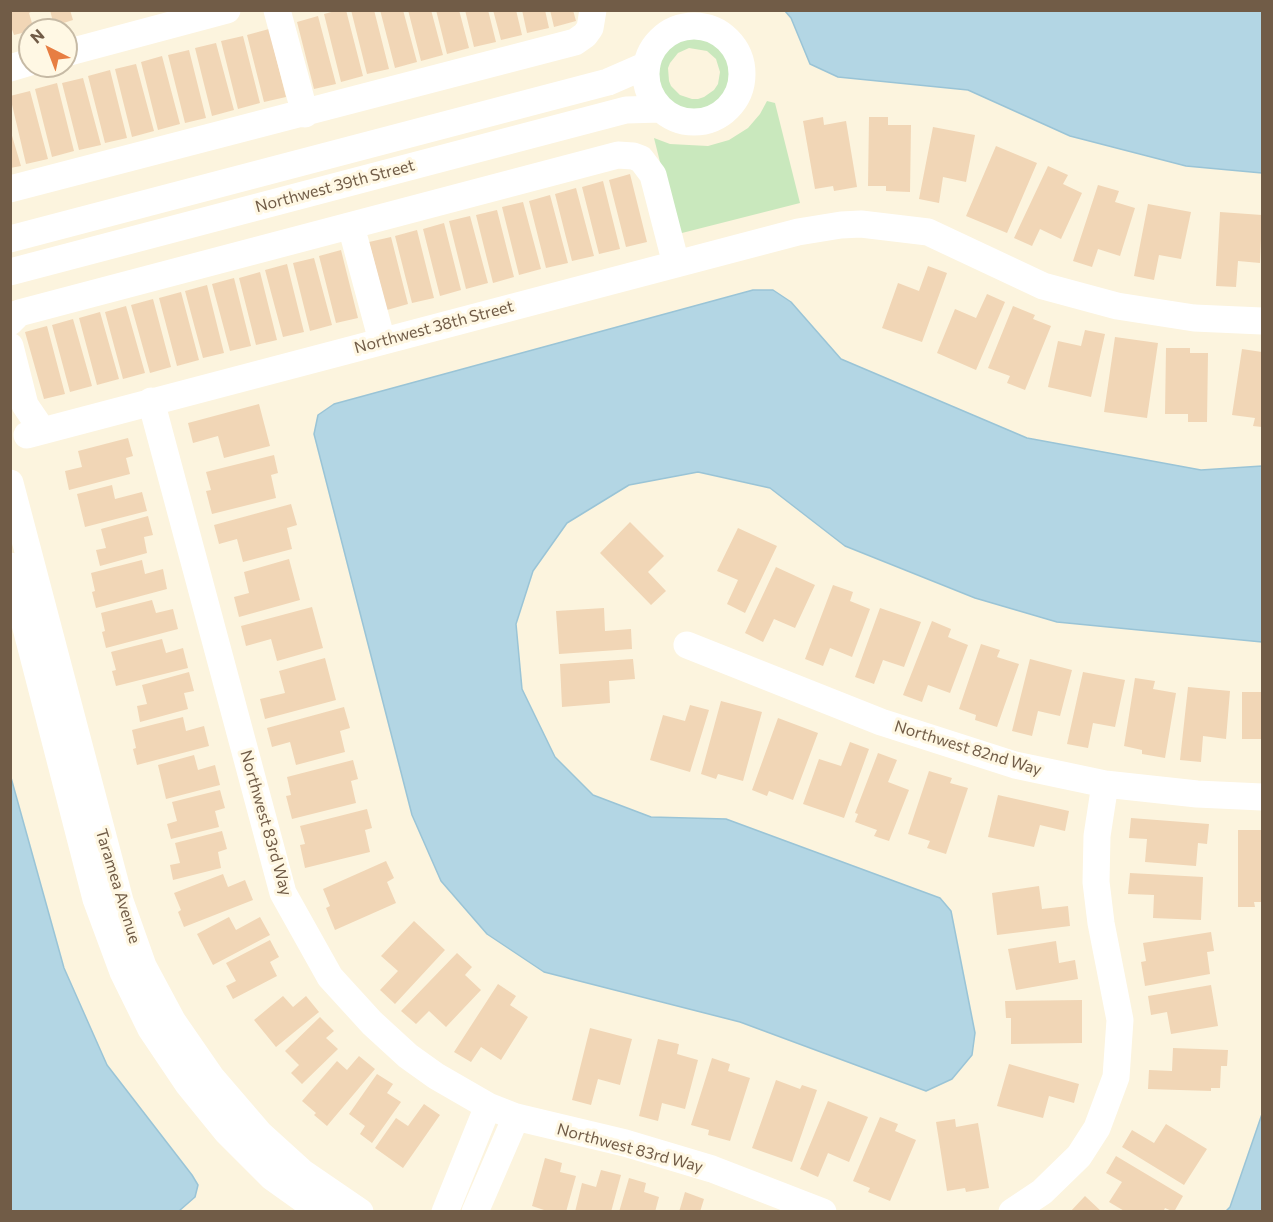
<!DOCTYPE html>
<style>
body{margin:0}
#map{position:relative;width:1273px;height:1222px;overflow:hidden;background:#fcf4de;font-family:Commissioner,sans-serif}
canvas{display:block}
.frame{position:absolute;inset:0;border:12px solid #715c47;pointer-events:none}
.north{position:absolute;left:18px;top:18px;width:60px;height:60px;box-sizing:border-box;background:#fff8e4;border:2px solid #c6baa5;border-radius:50%;rotate:318deg;font-size:16px;font-weight:700;line-height:24px;text-align:center;color:#715c47}
.north::after{content:'';display:block;margin:auto;width:21px;height:27px;background:#e77e42;clip-path:polygon(50% 0,100% 100%,50% 72%,0 100%)}
</style>
<div id="map">
<canvas width="1273" height="1222"></canvas>
<div class="frame"></div>
<div class="north">N</div>
</div>
<script>
const g = document.querySelector('canvas').getContext('2d');
g.lineJoin = 'round';
function fillPath(path, color) { g.fillStyle = color; g.fill(path, 'evenodd'); }
const toPath = rows => new Path2D(rows.map(r => 'M' + r).join(''));
function strokePath(path, color, width, dash) { g.strokeStyle = color; g.lineWidth = width; g.lineCap = dash ? 'butt' : 'round'; g.setLineDash(dash || []); g.stroke(path); }
function label(font, color, halo, rows, align = 'center') {
  g.font = font + ' Commissioner,sans-serif'; g.lineWidth = 6; g.setLineDash([]); g.textBaseline = 'middle'; g.strokeStyle = halo; g.fillStyle = color; for (const [text, x, y, turn = 0] of rows) {
    g.save(); g.translate(x, y); g.rotate((+turn || 0) * Math.PI / 180); g.textAlign = isNaN(turn) ? turn : align; if (halo) g.strokeText(text, 0, 0); g.fillText(text, 0, 0); g.restore();
  }
}
const green = toPath([
 [694,36,708,38,721,45,729,57,733,72,730,87,722,99,710,108,695,111,680,108,668,100,661,88,658,74,660,60,668,47,680,39],
 [689,48,707,51,716,59,720,72,718,84,714,90,704,97,698,99,692,99,680,95,671,86,669,81,668,68,670,63,678,53],
 [767,101,775,103,800,203,678,234,654,138,670,144,708,146,729,140,748,128,760,114]
]);
const water = toPath([
 [785,11,1262,11,1262,173,1186,166,1070,136,968,90,838,77,810,64,791,18,785,11],
 [753,290,773,290,791,302,841,359,1027,438,1201,470,1262,466,1262,642,1057,622,975,598,845,546,770,488,698,472,629,485,567,523,533,571,516,624,522,689,555,757,593,795,651,817,726,819,940,898,951,911,975,1033,972,1055,952,1079,926,1091,740,1022,544,972,487,934,441,881,412,815,314,434,318,415,334,404,753,290],
 [10,774,64,968,107,1065,192,1175,198,1185,195,1197,179,1211,11,1211,10,774],
 [1262,1114,1262,1211,1226,1211,1230,1207,1262,1114]
]);
const building = toPath([
 [10,10,34,10,29,13,34,30,14,35,10,24],
 [50,10,70,10,73,20,54,26],
 [339,10,346,10,363,76,341,82,324,14],
 [351,10,374,10,389,69,367,74],
 [380,10,403,10,417,62,395,68],
 [408,10,431,10,443,55,421,61],
 [436,10,459,10,469,48,447,54],
 [465,10,488,10,496,42,474,47],
 [493,10,516,10,522,35,501,40],
 [522,10,545,10,549,28,527,33],
 [550,10,573,10,576,21,554,27],
 [318,16,336,84,314,89,297,22],
 [269,29,286,97,264,102,247,35],
 [243,36,260,103,238,109,221,41],
 [216,43,234,110,212,116,195,48],
 [189,50,206,118,185,123,168,55],
 [162,56,180,124,158,130,141,62],
 [136,64,154,131,132,137,115,69],
 [110,70,127,138,105,143,88,76],
 [83,78,101,145,79,150,62,83],
 [57,83,74,151,52,157,35,89],
 [30,91,48,159,26,164,10,96],
 [823,117,824,125,846,121,857,187,834,191,833,186,815,189,803,121],
 [869,117,888,117,888,125,911,125,910,192,886,191,886,186,868,186],
 [933,127,975,135,966,182,943,177,939,203,919,199],
 [10,129,21,166,10,168],
 [996,146,1037,163,1007,233,966,216],
 [1048,166,1068,175,1063,184,1082,193,1061,239,1040,229,1032,246,1014,238],
 [630,174,647,242,626,247,609,180],
 [603,181,620,249,599,254,582,187],
 [1098,185,1119,191,1115,202,1135,208,1120,256,1098,249,1092,267,1073,261],
 [576,188,594,256,572,261,555,194],
 [550,195,568,263,546,268,529,201],
 [523,202,541,269,519,275,502,207],
 [1148,204,1191,212,1181,259,1159,255,1154,280,1134,276],
 [497,210,514,277,493,283,476,215],
 [1220,212,1262,215,1260,263,1238,261,1236,287,1216,286],
 [470,216,488,283,466,289,449,221],
 [444,223,461,290,440,296,423,229],
 [417,230,434,298,412,303,395,236],
 [391,237,408,304,387,310,369,242],
 [341,250,358,318,336,323,319,256],
 [314,258,332,325,310,331,293,263],
 [287,264,304,332,283,337,265,270],
 [928,266,947,273,922,342,882,328,898,283,919,291],
 [260,272,277,340,256,345,239,278],
 [234,278,251,346,230,351,212,284],
 [207,285,224,353,203,358,185,291],
 [181,292,199,360,177,366,159,298],
 [987,294,1005,302,976,370,937,353,955,309,976,318],
 [153,299,171,367,150,373,131,305],
 [126,306,145,373,123,379,105,312],
 [1013,306,1035,315,1033,319,1051,326,1025,390,1007,383,1010,376,988,368],
 [100,312,119,379,97,385,79,318],
 [73,319,92,386,70,392,52,325],
 [47,326,65,394,44,399,25,332],
 [1085,330,1105,334,1091,397,1048,387,1058,341,1081,346],
 [1115,337,1158,343,1147,418,1104,412],
 [1166,348,1190,348,1190,353,1208,353,1207,422,1188,422,1188,414,1165,414],
 [1242,349,1262,352,1262,427,1253,426,1255,418,1232,415],
 [259,404,270,446,224,458,218,436,193,443,188,423],
 [128,438,133,456,126,458,130,474,69,490,65,471,82,467,78,451],
 [274,455,278,473,271,475,276,498,212,514,206,491,211,490,206,472],
 [112,485,115,499,142,492,147,511,85,527,77,494],
 [291,504,297,525,287,528,292,549,243,562,237,539,219,544,214,525],
 [148,516,153,535,144,537,147,553,100,566,96,550,106,548,101,529],
 [630,522,664,556,648,572,666,591,651,605,600,553],
 [738,528,777,546,745,613,727,604,738,580,717,571],
 [289,559,300,600,239,617,234,597,249,593,244,572],
 [142,560,145,574,163,569,167,589,96,608,92,592,95,591,91,573],
 [776,567,815,585,795,628,774,619,763,642,745,633],
 [833,585,853,592,850,601,870,609,852,657,830,648,823,666,805,659],
 [152,600,156,613,173,609,178,629,106,648,102,632,105,631,101,613],
 [312,607,323,648,277,661,271,639,246,646,241,626],
 [604,608,605,631,631,629,632,649,559,654,556,611],
 [880,608,921,622,904,667,883,660,874,684,855,677],
 [932,621,951,629,948,637,968,645,950,693,928,685,922,702,903,695],
 [162,639,166,653,183,648,188,668,116,686,112,671,116,670,111,652],
 [981,644,1000,650,997,657,1019,664,997,727,975,720,976,715,959,709],
 [325,658,336,700,265,719,260,699,285,693,279,671],
 [633,659,635,679,609,681,610,703,562,707,560,664],
 [1030,659,1072,670,1060,716,1038,711,1032,736,1012,731],
 [189,672,194,691,184,693,188,709,140,722,137,706,147,704,142,685],
 [1083,672,1125,680,1115,727,1093,723,1088,748,1067,744],
 [1135,678,1155,681,1153,689,1176,693,1165,758,1142,754,1142,750,1124,746],
 [1188,687,1230,691,1226,739,1203,736,1201,762,1180,760],
 [1242,692,1262,692,1262,739,1242,739],
 [721,701,762,712,743,781,718,774,716,779,701,774],
 [690,705,709,710,690,772,650,760,663,715,685,721],
 [344,707,350,728,340,731,345,752,296,765,290,742,272,747,267,728],
 [183,717,186,731,204,726,209,746,137,765,133,749,136,748,132,730],
 [778,718,818,733,793,800,769,791,767,796,752,790],
 [850,742,869,749,844,818,803,804,819,759,841,766],
 [878,753,897,760,888,782,909,790,889,841,874,836,877,830,855,822,858,814,855,813],
 [194,755,198,770,215,765,220,785,166,799,158,765],
 [353,760,358,779,351,781,356,803,292,819,286,796,291,795,287,777],
 [929,771,952,778,950,783,968,788,946,854,927,848,930,841,908,834],
 [220,790,225,808,215,811,219,827,171,839,167,824,177,821,172,802],
 [998,795,1069,811,1065,831,1040,825,1034,847,988,837],
 [367,809,372,828,365,830,370,852,305,868,300,845,305,844,300,826],
 [1131,818,1209,824,1207,844,1198,843,1196,866,1145,862,1147,839,1129,838],
 [1238,830,1262,830,1262,902,1254,902,1255,907,1238,907],
 [222,831,227,849,218,852,221,868,173,880,170,865,180,863,175,843],
 [386,861,394,878,387,882,396,903,335,930,326,908,330,906,323,889],
 [1130,873,1203,877,1201,920,1153,918,1154,895,1128,894],
 [223,874,228,887,245,880,253,900,184,927,178,912,181,910,174,893],
 [1039,886,1042,909,1068,906,1070,926,997,935,992,893],
 [229,917,236,930,260,917,270,935,213,965,197,934],
 [414,921,445,950,395,1004,380,990,398,971,381,956],
 [1211,932,1214,951,1207,952,1210,974,1145,986,1141,962,1146,961,1143,943],
 [270,940,279,957,270,962,277,976,233,999,226,986,236,981,226,963],
 [1056,941,1059,963,1075,960,1078,979,1016,990,1008,949],
 [457,953,472,967,465,975,481,990,446,1027,429,1011,416,1024,401,1011],
 [498,984,516,996,510,1005,528,1017,501,1060,481,1047,471,1062,454,1052],
 [1211,985,1218,1026,1171,1034,1167,1012,1151,1015,1148,996],
 [283,996,293,1007,306,996,319,1012,276,1047,254,1020],
 [1082,1000,1082,1043,1011,1044,1011,1018,1006,1018,1005,1001],
 [320,1017,334,1031,326,1038,338,1049,302,1084,291,1073,299,1065,285,1051],
 [590,1028,632,1039,620,1085,598,1079,591,1105,572,1100],
 [658,1039,679,1044,677,1054,698,1060,685,1109,662,1103,658,1121,639,1116],
 [1173,1048,1228,1050,1227,1066,1221,1066,1220,1088,1211,1088,1211,1091,1148,1089,1149,1070,1172,1071],
 [359,1056,375,1069,327,1126,314,1115,316,1113,302,1101,337,1061,347,1070],
 [712,1058,730,1064,728,1071,750,1078,730,1141,708,1135,709,1130,691,1125],
 [1009,1064,1079,1084,1074,1103,1049,1096,1043,1118,997,1106],
 [377,1074,393,1084,387,1093,401,1102,372,1143,360,1134,365,1126,349,1114],
 [776,1080,800,1089,802,1085,817,1090,792,1162,752,1148],
 [828,1101,868,1117,849,1162,828,1153,818,1177,800,1169],
 [424,1104,440,1115,403,1168,375,1148,396,1118,408,1126],
 [880,1117,898,1124,895,1131,916,1140,890,1201,868,1192,870,1188,853,1181],
 [955,1119,956,1127,978,1123,989,1188,966,1192,965,1188,947,1191,936,1122],
 [1166,1124,1207,1149,1184,1185,1122,1147,1132,1130,1154,1143],
 [1116,1156,1183,1196,1174,1212,1165,1208,1163,1212,1126,1212,1109,1202,1122,1182,1106,1173],
 [545,1158,562,1163,560,1172,576,1176,566,1212,550,1212,532,1206],
 [601,1170,621,1175,611,1212,575,1212,582,1183,596,1187],
 [629,1178,646,1183,644,1192,659,1197,655,1212,619,1212],
 [685,1192,704,1199,700,1212,679,1212],
 [1085,1196,1102,1212,1070,1212]
]);
const minor = toPath([
 [277,10,305,114],
 '646 74a48 48 0 1 1 96 0a48 48 0 1 1-96 0Z',
 [66,53,227,10],
 [10,68,30,62],
 [10,189,575,42,585,35,590,28,593,10],
 [351,226,382,341],
 [10,239,608,82,647,65],
 [10,272,626,110,661,109],
 [10,322,19,313,618,155,633,156,641,159,653,175,676,264],
 [10,346,25,405,42,430],
 [151,401,283,893,330,977,372,1023,408,1056,436,1076,488,1106,516,1117,625,1143,712,1169,823,1212],
 [27,435,798,232,841,225,861,224,928,232,1043,286,1117,306,1194,318,1262,321],
 [10,483,120,901,143,966,173,1022,211,1077,260,1134,303,1173,360,1212],
 [10,566,96,899,123,972,151,1029,188,1084,227,1132,272,1177,321,1212],
 [687,645,881,722,1015,765,1105,784,1197,794,1262,797],
 [445,1212,488,1106],
 [475,1212,516,1117],
 [1012,1212,1042,1192,1079,1156,1097,1128,1116,1077,1120,1020,1101,923,1096,882,1097,836,1105,784]
]);
const streetNames = [
 ["Northwest 39th Street",335,186,-15],
 ["Northwest 38th Street",434,327,-15],
 ["Northwest 82nd Way",968,748,17],
 ["Northwest 83rd Way",266,823,74],
 ["Taramea Avenue",118,886,73],
 ["Northwest 83rd Way",630,1148,15]
];
fillPath(green, '#c9e8bd');
fillPath(water, '#b3d6e4');
strokePath(water, '#9ac4d6', 1.5);
fillPath(building, '#f1d6b6');
strokePath(minor, '#fff', 27);
label('16px', '#715c47', '#fff8e4', streetNames);
</script>
